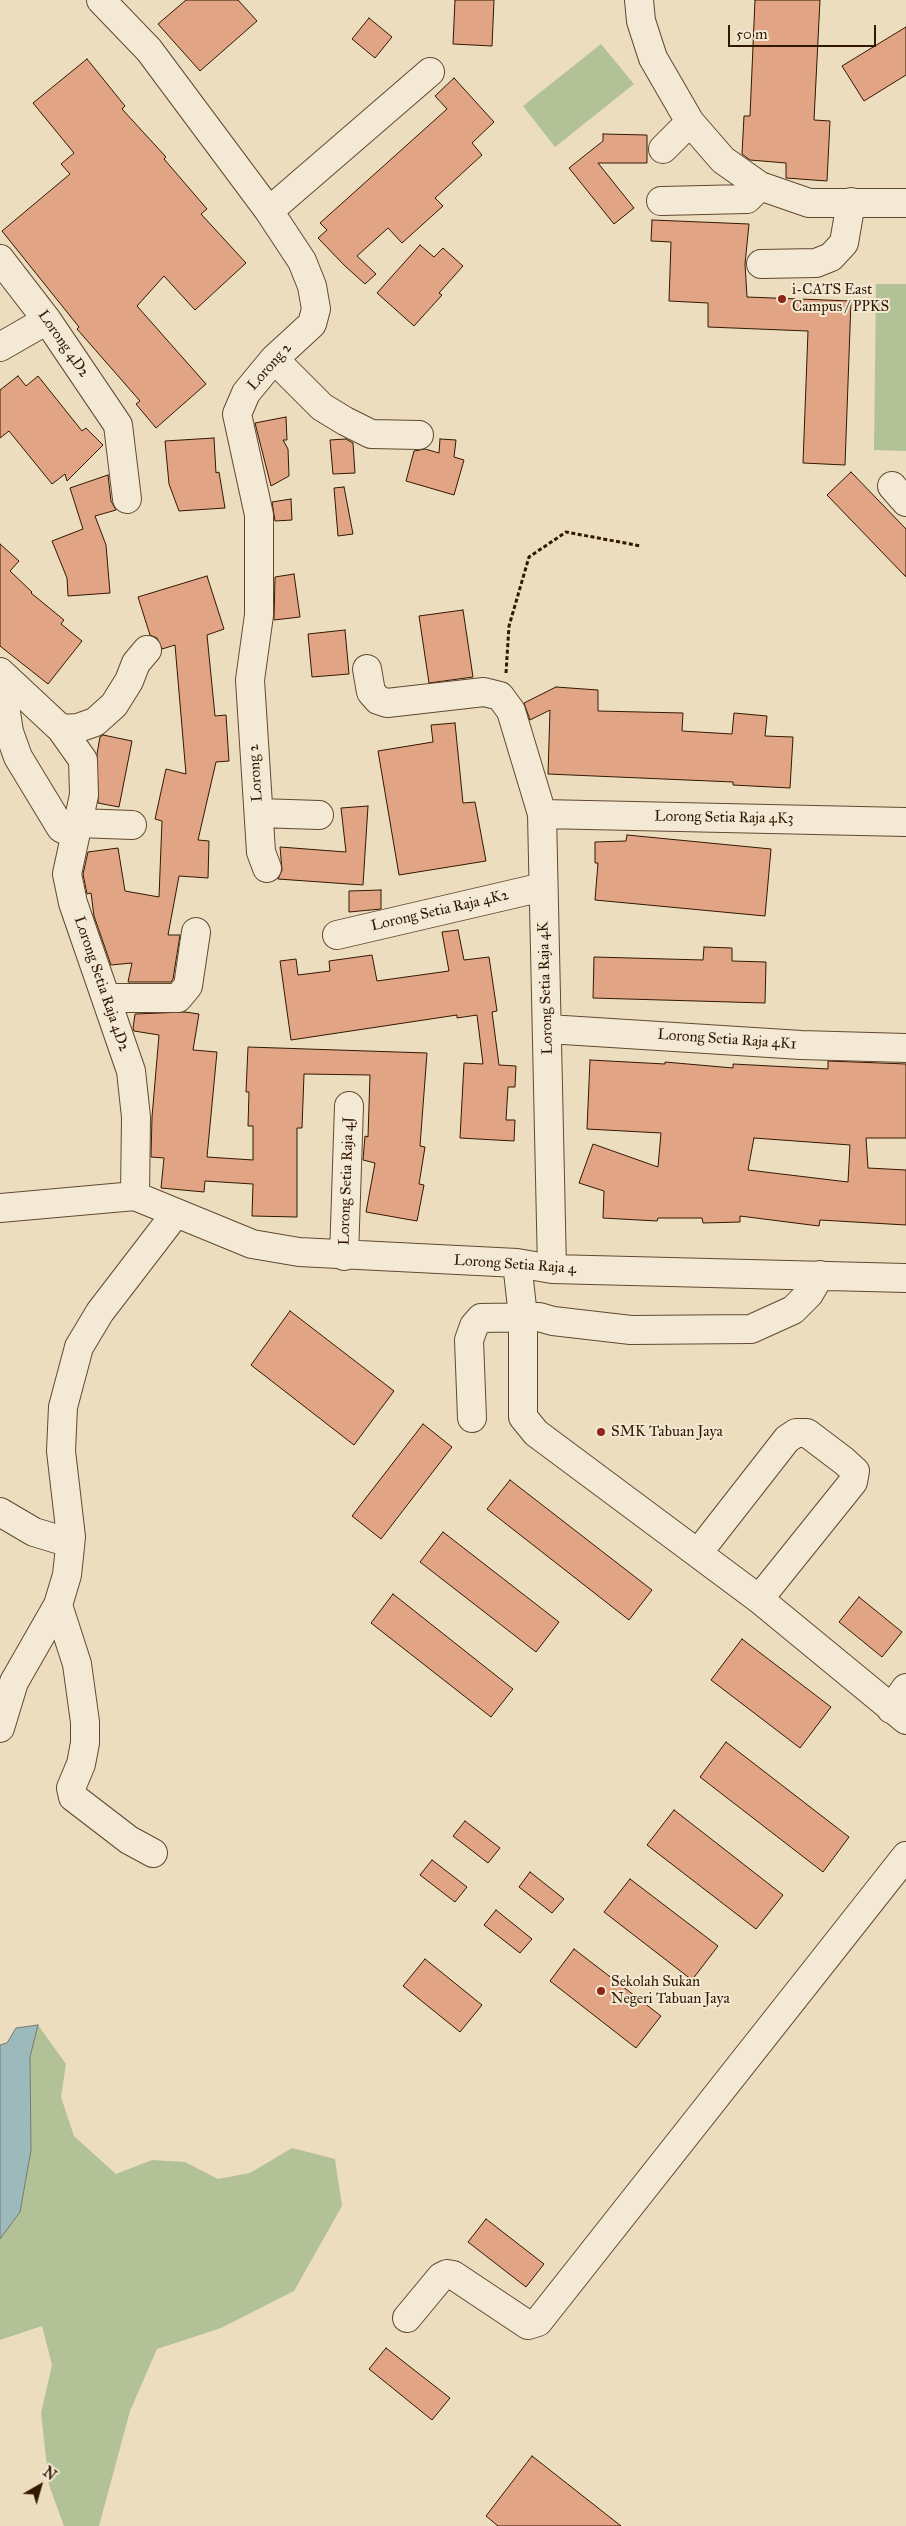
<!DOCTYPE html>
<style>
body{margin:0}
#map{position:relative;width:906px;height:2526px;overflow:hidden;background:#edddbf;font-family:"IM FELL Great Primer",serif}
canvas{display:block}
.north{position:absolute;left:15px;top:2461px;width:50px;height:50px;-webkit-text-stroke:4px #f3e9d5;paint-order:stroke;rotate:38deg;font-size:14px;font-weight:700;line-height:20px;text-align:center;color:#321801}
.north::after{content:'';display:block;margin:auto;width:18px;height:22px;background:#321801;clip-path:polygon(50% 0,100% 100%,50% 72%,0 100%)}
.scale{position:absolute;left:728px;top:25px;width:148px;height:22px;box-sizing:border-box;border:2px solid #321801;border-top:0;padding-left:6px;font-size:15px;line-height:18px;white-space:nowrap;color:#321801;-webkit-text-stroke:4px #f3e9d5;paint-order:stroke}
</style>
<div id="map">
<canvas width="906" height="2526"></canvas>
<div class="north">N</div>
<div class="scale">50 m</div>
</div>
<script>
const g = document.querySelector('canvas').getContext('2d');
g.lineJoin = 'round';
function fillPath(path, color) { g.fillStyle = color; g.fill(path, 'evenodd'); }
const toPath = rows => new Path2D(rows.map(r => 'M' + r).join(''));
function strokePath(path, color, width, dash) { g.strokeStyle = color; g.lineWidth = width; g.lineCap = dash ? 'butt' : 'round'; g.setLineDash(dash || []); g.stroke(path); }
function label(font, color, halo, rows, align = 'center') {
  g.font = font + ' "IM FELL Great Primer",serif'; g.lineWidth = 4; g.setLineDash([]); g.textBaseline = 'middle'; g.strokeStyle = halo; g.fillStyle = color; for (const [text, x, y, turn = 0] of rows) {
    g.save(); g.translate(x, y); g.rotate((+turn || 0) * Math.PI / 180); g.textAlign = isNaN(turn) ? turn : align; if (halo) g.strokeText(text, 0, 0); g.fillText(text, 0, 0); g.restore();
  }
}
const green = toPath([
 [601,44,634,84,555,147,523,106],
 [876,284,906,284,906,451,874,450],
 [38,2025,66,2064,61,2097,74,2136,116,2174,152,2160,185,2162,218,2179,250,2173,292,2148,335,2159,342,2206,294,2291,221,2328,157,2349,130,2411,99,2526,64,2526,49,2485,41,2413,52,2365,42,2326,0,2340,0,2239,20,2212,31,2150,30,2057]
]);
const water = toPath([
 [38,2025,30,2057,31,2150,20,2212,0,2239,0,2045,7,2043,16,2028,38,2025]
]);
const building = toPath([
 [186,0,238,0,257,21,200,71,158,24,186,0],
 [455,0,494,0,492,46,453,44,455,0],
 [755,0,820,0,814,120,830,121,827,181,786,178,786,163,750,160,742,154,744,116,750,116,755,0],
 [369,18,392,37,375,58,352,39,369,18],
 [906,27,906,75,864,101,842,66,906,27],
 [87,59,125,106,122,109,166,157,164,159,207,209,201,214,246,263,195,310,164,276,137,306,206,384,156,428,136,404,140,401,77,329,79,327,2,231,70,174,61,164,74,153,33,103,87,59],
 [454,78,494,122,472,143,482,155,435,198,443,206,402,243,388,228,357,256,376,274,365,284,345,266,318,238,327,230,320,223,447,109,435,96,454,78],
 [603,134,647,135,647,163,598,163,634,208,614,224,569,168,603,141,603,134],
 [652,220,749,224,745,264,747,297,851,301,845,465,803,463,808,331,708,327,708,303,669,301,671,242,651,241,652,220],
 [420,245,434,257,443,248,463,266,439,293,442,295,414,326,377,293,420,245],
 [18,376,26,386,38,376,82,431,86,428,103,445,67,481,65,474,52,484,9,431,0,438,0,390,18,376],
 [286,417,287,440,283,440,288,449,289,476,271,486,255,423,286,417],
 [214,438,216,473,219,472,225,508,179,511,169,484,165,441,214,438],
 [346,439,353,443,355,473,333,474,330,440,346,439],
 [440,439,456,440,454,457,464,460,454,495,406,481,414,451,425,449,439,453,440,439],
 [851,472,906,529,906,577,827,495,851,472],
 [108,475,111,501,116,510,95,516,106,545,110,593,68,596,67,578,52,541,83,529,70,488,108,475],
 [344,487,353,534,338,536,334,488,344,487],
 [291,499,292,520,275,521,272,502,291,499],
 [0,544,19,561,10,571,32,592,31,593,64,620,61,624,82,641,48,684,0,646,0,544],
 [294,574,300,617,274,620,275,577,294,574],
 [207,576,224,629,207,635,215,716,226,715,229,761,216,762,198,840,209,841,208,878,179,876,168,935,180,935,173,979,171,982,128,982,132,963,111,965,94,916,91,893,87,894,83,874,88,852,118,848,125,891,159,897,162,821,155,819,166,769,186,774,175,645,162,649,157,638,150,635,138,597,207,576],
 [463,610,473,677,429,683,419,616,463,610],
 [345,630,349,674,312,677,308,634,345,630],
 [556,687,598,690,598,711,683,713,682,731,732,734,734,713,767,716,765,736,793,737,790,788,733,785,733,782,548,774,550,710,530,720,524,703,556,687],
 [455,723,463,803,475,802,486,861,399,875,378,751,433,742,431,725,455,723],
 [103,735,132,741,119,807,98,803,97,754,100,737,103,735],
 [368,806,363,885,278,879,282,870,280,847,346,852,341,808,368,806],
 [627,835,771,849,765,916,595,900,598,863,595,863,595,842,626,841,627,835],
 [381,890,381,909,349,912,349,891,381,890],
 [458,930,464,960,489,957,497,1011,492,1012,499,1065,516,1066,515,1087,508,1087,506,1120,515,1120,514,1141,460,1138,464,1063,483,1064,477,1015,457,1018,457,1015,291,1040,280,961,296,959,298,975,330,971,329,961,372,955,377,981,449,971,442,932,458,930],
 [704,947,732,948,732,961,766,962,765,1003,593,998,594,957,703,960,704,947],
 [185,1012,199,1014,193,1050,217,1052,207,1157,253,1160,253,1126,248,1126,249,1092,246,1092,248,1047,427,1053,420,1146,425,1147,419,1184,424,1185,417,1221,366,1212,375,1163,363,1160,365,1136,368,1137,370,1075,304,1074,302,1128,297,1128,297,1217,252,1216,253,1184,205,1181,204,1192,161,1188,164,1158,151,1157,152,1117,159,1035,134,1031,133,1028,135,1014,185,1012],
 [590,1060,665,1064,665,1062,733,1068,733,1064,828,1069,828,1061,906,1064,906,1138,866,1138,868,1168,906,1170,906,1225,820,1220,819,1226,740,1216,740,1222,703,1223,702,1218,658,1218,657,1221,603,1218,604,1191,579,1183,593,1144,658,1167,661,1133,587,1129,590,1060],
 [754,1138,850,1145,848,1182,748,1170,754,1138],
 [290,1311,394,1391,354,1445,251,1365,290,1311],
 [423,1424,452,1447,381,1539,352,1516,423,1424],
 [510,1480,652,1590,629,1620,487,1509,510,1480],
 [443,1532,559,1622,536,1652,420,1562,443,1532],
 [393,1594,513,1689,491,1717,371,1623,393,1594],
 [859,1597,902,1632,882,1657,839,1622,859,1597],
 [742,1639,831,1707,800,1748,711,1680,742,1639],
 [726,1742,849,1837,823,1872,700,1777,726,1742],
 [674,1810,783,1895,756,1929,647,1845,674,1810],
 [465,1821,500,1848,488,1863,453,1836,465,1821],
 [432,1860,467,1887,455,1902,420,1875,432,1860],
 [530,1872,564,1899,552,1913,519,1887,530,1872],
 [630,1879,718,1946,692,1980,604,1912,630,1879],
 [496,1910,532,1939,520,1953,484,1925,496,1910],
 [574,1949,661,2016,636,2048,550,1981,574,1949],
 [425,1959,482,2005,460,2032,403,1986,425,1959],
 [486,2219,544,2264,526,2287,468,2242,486,2219],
 [386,2348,450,2398,432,2420,369,2369,386,2348],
 [532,2456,621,2526,498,2526,486,2516,532,2456]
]);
const path = toPath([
 [506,673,509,626,529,557,566,532,641,546]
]);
const minor = toPath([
 [101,0,149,50,269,211,302,261,312,286,316,309,312,324,274,359,246,393,237,414,259,515,259,615,250,680,261,852,267,868],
 [639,0,641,21,653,58,690,122,723,160,760,186,809,203,906,203],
 [663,149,690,122],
 [661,201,747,199,760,186],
 [269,211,430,72],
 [0,259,47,320,118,425,127,499],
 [761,264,816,263,831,257,844,243,851,202],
 [0,347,47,320],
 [274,359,322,407,345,421,371,434,419,435],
 [892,486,906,502],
 [367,669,371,692,378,700,387,703,484,692,500,696,511,711,542,814,552,1269],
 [0,672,61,729,83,760,84,795,67,874,73,903,131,1071,136,1117,135,1196],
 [8,680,5,706,9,732,18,757,61,828,75,835],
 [61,729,78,728,95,722,114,705,129,681,136,663,147,650],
 [259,813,319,815],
 [542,814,906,822],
 [78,823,132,825],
 [337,935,543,887],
 [107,998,178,998,188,986,196,932],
 [548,1029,801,1045,906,1048],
 [0,1208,135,1196,252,1244,299,1252,517,1263,552,1269,906,1278],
 [344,1256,349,1106],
 [517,1263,523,1316,523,1417,536,1433,759,1599,906,1720],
 [472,1418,469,1340,474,1326,481,1318,539,1317,553,1321,631,1330,751,1329,793,1310,809,1294,820,1275],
 [0,1512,34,1532,57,1539,71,1537],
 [698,1553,787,1439,796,1433,807,1433,844,1461,855,1471,853,1482,759,1599],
 [58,1605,77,1664,85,1722,85,1743,81,1764,71,1788,73,1797,129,1840,153,1853],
 [891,1709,906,1688],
 [0,1728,14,1682,58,1605,67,1575,71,1537,61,1451,63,1407,79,1347,100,1312,176,1213],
 [407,2318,441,2277,447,2274,453,2275,528,2325,538,2322,906,1856]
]);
const markers = [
 [782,299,5,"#8f2418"],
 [601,1432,5,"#8f2418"],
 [601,1991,5,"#8f2418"]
];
const poiNames = [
 ["i-CATS East",792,290],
 ["Campus / PPKS",792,307],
 ["SMK Tabuan Jaya",611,1432],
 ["Sekolah Sukan",611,1982],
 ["Negeri Tabuan Jaya",611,1999]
];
const streetNames = [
 ["Lorong 4D2",63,344,55],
 ["Lorong 2",270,367,-48],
 ["Lorong 2",256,773,-94],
 ["Lorong Setia Raja 4K3",724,818,1],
 ["Lorong Setia Raja 4K2",440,911,-13],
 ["Lorong Setia Raja 4D2",101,984,71],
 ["Lorong Setia Raja 4K",546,988,-92],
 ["Lorong Setia Raja 4K1",727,1040,4],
 ["Lorong Setia Raja 4J",347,1181,-88],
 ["Lorong Setia Raja 4",515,1265,4]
];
fillPath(green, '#b2c296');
fillPath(water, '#9cbabb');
strokePath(water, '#727971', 1);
fillPath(building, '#e1a585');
strokePath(building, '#321801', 1);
strokePath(minor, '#614930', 30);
strokePath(path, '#321801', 3, [4, 2.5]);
strokePath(minor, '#f3e9d5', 28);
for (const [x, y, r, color] of markers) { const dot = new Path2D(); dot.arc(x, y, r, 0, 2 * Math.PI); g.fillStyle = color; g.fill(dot); strokePath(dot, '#f3e9d5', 2); }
label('15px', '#321801', '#f3e9d5', poiNames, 'left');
label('15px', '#321801', '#f3e9d5', streetNames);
</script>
